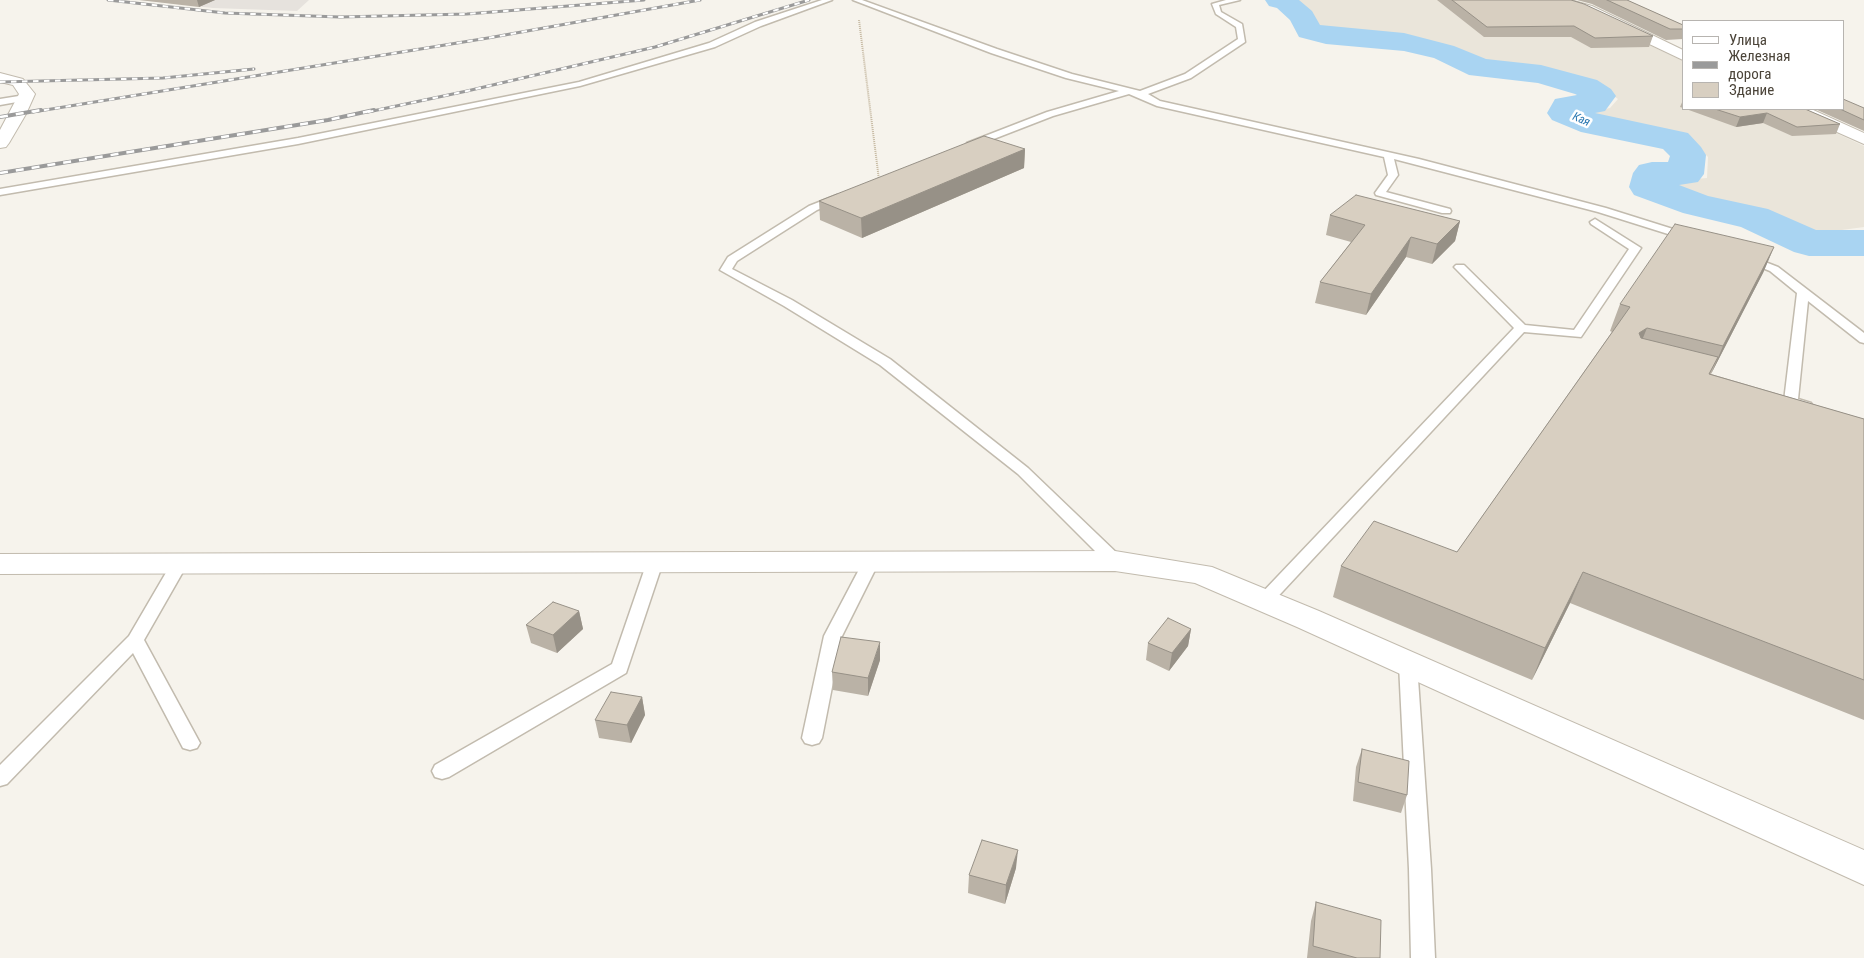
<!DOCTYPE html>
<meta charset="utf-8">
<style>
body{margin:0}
#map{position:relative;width:1864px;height:958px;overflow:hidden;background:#f6f3ec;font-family:"Roboto Condensed",sans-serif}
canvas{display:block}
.legend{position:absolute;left:1682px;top:20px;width:162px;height:90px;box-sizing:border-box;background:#fff;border:1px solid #b7b4b0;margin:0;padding:6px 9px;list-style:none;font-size:15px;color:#4b4439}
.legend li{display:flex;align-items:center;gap:10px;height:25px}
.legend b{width:25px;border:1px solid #b7b4b0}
</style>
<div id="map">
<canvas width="1864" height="958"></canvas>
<ul class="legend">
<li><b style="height:6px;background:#fff"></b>Улица</li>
<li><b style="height:6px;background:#9a9a9a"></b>Железная дорога</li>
<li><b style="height:14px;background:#d8cfc1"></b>Здание</li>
</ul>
</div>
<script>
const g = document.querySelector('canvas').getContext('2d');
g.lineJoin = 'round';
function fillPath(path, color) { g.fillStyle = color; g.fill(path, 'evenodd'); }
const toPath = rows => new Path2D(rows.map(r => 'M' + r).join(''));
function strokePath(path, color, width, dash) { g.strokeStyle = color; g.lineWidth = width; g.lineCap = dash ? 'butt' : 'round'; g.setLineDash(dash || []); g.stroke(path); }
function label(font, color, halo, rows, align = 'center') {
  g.font = font + ' "Roboto Condensed",sans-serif'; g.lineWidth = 5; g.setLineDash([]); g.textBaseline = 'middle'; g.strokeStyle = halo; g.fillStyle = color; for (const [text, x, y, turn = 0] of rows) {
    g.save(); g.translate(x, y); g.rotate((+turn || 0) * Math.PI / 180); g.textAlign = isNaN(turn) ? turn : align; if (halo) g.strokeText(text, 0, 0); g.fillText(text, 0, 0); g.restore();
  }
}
const residential = toPath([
 [1297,0,1542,0,1575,10,1683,61,1683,109,1784,109,1864,146,1864,227,1812,234,1762,213,1705,199,1671,187,1672,181,1707,178,1708,157,1692,141,1603,121,1584,113,1610,108,1618,99,1598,85,1547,71,1488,64,1454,49,1410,39,1323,30]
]);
const industrial = toPath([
 [139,0,309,0,297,11,213,8]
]);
const river = toPath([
 [1265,0,1299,0,1312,11,1320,25,1404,33,1454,46,1486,59,1541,65,1597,80,1611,89,1616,96,1605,111,1595,113,1688,133,1701,147,1706,155,1704,174,1698,182,1679,185,1708,196,1768,209,1816,230,1864,230,1864,256,1809,256,1794,252,1741,227,1683,213,1634,195,1629,187,1633,173,1639,165,1652,162,1668,162,1670,156,1663,149,1581,132,1552,120,1547,113,1555,99,1577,95,1575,94,1538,83,1469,75,1434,58,1404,51,1326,44,1299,37,1290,20,1277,8,1269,6,1265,0]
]);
const path = toPath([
 [859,20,879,180]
]);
const lane = toPath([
 [822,0,832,0,761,26,715,47,580,86,298,144,0,195,0,189,298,138,579,82,709,43,755,22,822,0],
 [853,0,862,0,997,49,1072,74,1140,91,1185,74,1238,39,1236,27,1216,14,1212,4,1226,0,1240,0,1219,5,1221,12,1242,24,1245,42,1191,78,1148,94,1160,101,1419,159,1606,208,1692,235,1693,237,1688,240,1684,239,1598,212,1394,159,1398,175,1386,192,1450,209,1451,211,1450,213,1442,213,1376,195,1375,193,1388,175,1384,157,1157,106,1129,94,1053,116,973,147,967,147,967,143,1047,112,1119,91,1066,78,991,53,853,0],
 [25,95,28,96,28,100,0,105,0,99,25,95],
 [837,195,841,196,841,200,817,210,737,261,732,269,792,300,890,359,1028,468,1121,557,1123,561,1121,565,1115,566,1109,565,1018,474,880,365,784,306,720,270,728,257,809,206,837,195],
 [1595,219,1641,248,1581,337,1524,332,1270,605,1264,607,1258,605,1255,601,1258,597,1514,328,1456,269,1454,267,1456,265,1464,265,1525,325,1574,330,1629,249,1591,224,1590,222,1595,219],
 [1747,255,1778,267,1864,333,1864,343,1860,342,1808,301,1798,399,1811,403,1813,406,1811,409,1801,409,1786,404,1784,401,1797,293,1770,271,1743,260,1741,258,1747,255],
 [655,557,661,558,663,562,626,673,449,777,442,779,435,777,432,771,435,765,612,664,647,562,649,558,655,557],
 [871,557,877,558,879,562,842,636,822,738,819,743,812,745,805,743,802,738,824,636,863,562,865,558,871,557],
 [180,558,186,559,188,563,144,640,200,743,197,748,190,750,183,748,133,653,7,784,0,786,0,765,129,636,174,559,180,558],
 [1408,658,1414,659,1417,664,1431,869,1435,958,1411,958,1409,869,1399,664,1402,659,1408,658]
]);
const street = toPath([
 [1550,0,1570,0,1592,6,1683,50,1683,60,1582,12,1552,3,1550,0],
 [0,73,23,79,35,94,26,114,9,143,6,147,0,148,0,130,19,94,13,85,0,82,0,73],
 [1790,109,1811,109,1864,133,1864,144,1792,112,1790,109],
 [1115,551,1212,567,1319,611,1864,850,1864,885,1297,627,1195,583,1115,571,0,574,0,554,1115,551]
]);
const railFar1 = toPath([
 [108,0,225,13,340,17,467,14,644,0],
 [0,82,163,78,254,69],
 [33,112,488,38,700,0],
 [368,112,467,91,655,47,809,0]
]);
const rail = toPath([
 [0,117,41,110],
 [0,173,328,120,374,110]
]);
const wall = toPath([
 [139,0,215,0,199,7],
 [1437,0,1571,0,1653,36,1649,47,1591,48,1571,37,1484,37],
 [1577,0,1627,0,1683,25,1683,39,1666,40,1592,4],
 [1683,100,1683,108,1680,107],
 [1864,108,1864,131,1815,109,1843,109],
 [1686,109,1805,109,1840,124,1836,134,1792,136,1763,123,1736,127],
 [1025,149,1024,168,862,238,820,220,819,201],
 [1330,215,1460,221,1455,241,1432,264,1406,257,1366,315,1315,303,1320,282,1351,242,1326,235],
 [1774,247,1763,273,1711,374,1864,419,1864,720,1570,603,1532,680,1333,597,1341,566,1457,552,1612,332,1610,331,1620,304],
 [579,611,583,629,557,653,531,643,526,625],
 [1191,629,1188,646,1169,671,1146,660,1148,643],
 [880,660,868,696,833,690,832,672],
 [642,697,645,715,631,743,599,738,595,720],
 [1362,749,1407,795,1401,813,1353,801,1356,767],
 [1016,868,1005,904,968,893,969,875],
 [1316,902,1380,958,1307,958,1311,921]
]);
const shadedWall = toPath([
 [197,0,215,0,199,7],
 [1767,113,1763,123,1736,127,1740,117],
 [1025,149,1024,168,862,238,861,218],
 [1460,221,1455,241,1432,264,1437,244],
 [1411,237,1406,257,1366,315,1371,294],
 [1774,247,1763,273,1711,374,1723,346],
 [1647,328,1636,355,1639,333],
 [1583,572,1570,603,1532,680,1545,648],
 [579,611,583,629,557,653,553,635],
 [1191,629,1188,646,1169,671,1172,653],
 [880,642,880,660,868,696,868,678],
 [642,697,645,715,631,743,627,725],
 [1018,850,1016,868,1005,904,1006,885]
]);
const building = toPath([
 [1452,0,1571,0,1584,4,1653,36,1595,38,1574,26,1487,27,1452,0],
 [1607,0,1627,0,1683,25,1683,29,1670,29,1607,0],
 [1843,99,1864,108,1864,120,1840,109,1843,109,1843,99],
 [1715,109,1805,109,1840,124,1797,127,1767,113,1740,117,1715,109],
 [984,136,1025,149,861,218,819,201,984,136],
 [1356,195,1460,221,1437,244,1411,237,1371,294,1320,282,1365,225,1330,215,1356,195],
 [1675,224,1774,247,1723,346,1647,328,1639,333,1641,338,1718,357,1709,374,1864,419,1864,680,1583,572,1545,648,1341,566,1374,521,1457,552,1630,307,1620,304,1675,224],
 [553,602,579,611,553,635,526,625,553,602],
 [1168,618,1191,629,1172,653,1148,643,1168,618],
 [841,637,880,642,868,678,832,672,841,637],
 [611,692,642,697,627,725,595,720,611,692],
 [1362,749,1409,761,1407,795,1358,782,1362,749],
 [982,840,1018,850,1006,885,969,875,982,840],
 [1316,902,1381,920,1380,958,1357,958,1313,946,1316,902]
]);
const farWaternames = [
 ["Кая",1581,120,23]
];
fillPath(residential, '#eae5da');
fillPath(industrial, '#e6e2dd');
fillPath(river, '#a9d4f2');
strokePath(lane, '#c2bbae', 3);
strokePath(street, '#c2bbae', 2);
strokePath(path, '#c4b79f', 2, [1, 1]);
fillPath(lane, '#fff');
fillPath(street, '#fff');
strokePath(railFar1, '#9a9a9a', 3);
strokePath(rail, '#9a9a9a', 4);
strokePath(railFar1, '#fff', 2, [5.5]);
strokePath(rail, '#fff', 2.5, [8]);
fillPath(wall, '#bab2a6');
fillPath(shadedWall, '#979187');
fillPath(building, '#d8cfc1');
strokePath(building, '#979187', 1);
label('italic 12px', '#2e7ab2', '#fff', farWaternames);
</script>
